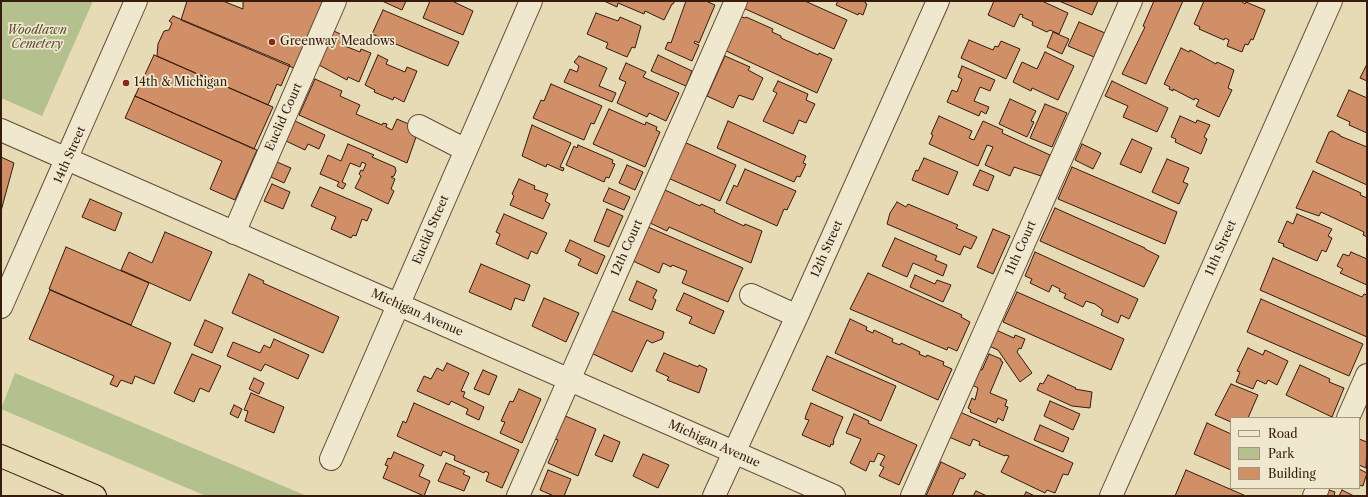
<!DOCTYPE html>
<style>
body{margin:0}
#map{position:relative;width:1368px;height:497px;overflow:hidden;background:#e7dbb5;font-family:"Libre Caslon Text",serif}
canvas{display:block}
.frame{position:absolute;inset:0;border:2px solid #361b0e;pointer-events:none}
.legend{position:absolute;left:1230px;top:417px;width:130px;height:72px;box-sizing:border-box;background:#efe8cf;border:1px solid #a59682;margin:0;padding:5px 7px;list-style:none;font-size:12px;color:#361b0e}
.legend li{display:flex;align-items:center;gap:8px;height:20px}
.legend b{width:20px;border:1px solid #a59682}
</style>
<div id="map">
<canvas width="1368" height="497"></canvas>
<div class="frame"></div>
<ul class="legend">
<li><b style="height:5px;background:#efe8cf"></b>Road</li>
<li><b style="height:11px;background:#b4c08e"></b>Park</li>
<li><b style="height:11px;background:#d08f66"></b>Building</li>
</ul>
</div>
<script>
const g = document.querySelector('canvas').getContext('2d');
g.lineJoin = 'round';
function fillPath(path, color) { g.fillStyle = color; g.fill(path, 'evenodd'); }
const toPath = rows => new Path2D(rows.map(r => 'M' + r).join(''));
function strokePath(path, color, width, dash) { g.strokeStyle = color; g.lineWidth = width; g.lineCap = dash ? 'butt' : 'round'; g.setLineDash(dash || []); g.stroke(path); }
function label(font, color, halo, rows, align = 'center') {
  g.font = font + ' "Libre Caslon Text",serif'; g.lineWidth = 3.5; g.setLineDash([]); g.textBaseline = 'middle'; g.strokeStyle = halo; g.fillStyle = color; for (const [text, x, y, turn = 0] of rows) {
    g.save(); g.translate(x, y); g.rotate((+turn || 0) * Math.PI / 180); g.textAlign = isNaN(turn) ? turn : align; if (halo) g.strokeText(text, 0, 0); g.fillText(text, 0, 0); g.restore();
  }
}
const green = toPath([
 [1,1,93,1,42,116,1,98],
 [15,373,307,496,206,496,1,409]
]);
const building = toPath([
 [187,1,223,1,243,9,243,1,327,1,296,69,181,20,187,1],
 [382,1,406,1,402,10,382,1],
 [430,1,452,1,473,11,463,35,423,18,430,1],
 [604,1,675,1,673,4,672,4,664,20,645,11,644,14,618,3,617,7,604,1],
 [686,1,706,1,715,5,699,43,695,41,694,43,699,45,692,61,665,49,668,42,671,43,686,1],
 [744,1,805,1,847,20,834,49,741,7,744,1],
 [838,1,866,1,865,3,867,4,863,15,859,13,858,15,836,5,838,1],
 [994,1,1042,1,1068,13,1059,34,1050,30,1047,32,1032,25,1033,22,1022,17,1023,15,1020,14,1014,27,988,15,994,1],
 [1059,1,1098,1,1092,15,1059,1],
 [1154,1,1183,1,1146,84,1122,74,1145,27,1143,26,1154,1],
 [1204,1,1241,1,1245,4,1246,2,1265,10,1253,40,1251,39,1248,45,1245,44,1242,52,1227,46,1229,40,1225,38,1224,40,1199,29,1200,27,1194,24,1204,1],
 [383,10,459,42,448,66,372,34,383,10],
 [596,13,618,21,620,17,641,26,635,48,632,47,627,57,606,48,608,43,587,34,596,13],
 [173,16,290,65,281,86,277,84,268,105,157,56,158,44,164,31,169,30,172,23,169,21,173,16],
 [739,16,745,18,746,17,773,29,772,32,781,36,781,38,818,55,819,53,832,59,817,93,724,50,739,16],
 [1079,22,1105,33,1094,57,1068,46,1079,22],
 [334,31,344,36,340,44,360,52,361,49,371,53,359,82,348,77,347,80,319,65,334,31],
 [1053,32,1069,39,1062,54,1047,47,1053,32],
 [969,40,993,50,995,46,998,47,1001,41,1020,49,1006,79,961,58,969,40],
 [1181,48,1189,52,1190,50,1216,64,1217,62,1234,70,1228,88,1232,90,1219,117,1196,106,1199,100,1195,98,1194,100,1173,89,1173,91,1169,89,1170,87,1164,84,1181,48],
 [1045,52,1074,66,1058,100,1032,88,1031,91,1013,82,1022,62,1037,69,1045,52],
 [154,55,273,107,254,149,135,96,154,55],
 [378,55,388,60,386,64,405,72,407,67,417,71,404,102,394,97,393,100,374,92,375,90,365,85,378,55],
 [658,55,692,71,686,86,651,71,658,55],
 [579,56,607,68,599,86,616,93,612,102,564,82,570,69,577,72,579,66,574,62,579,56],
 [725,56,750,67,748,70,763,78,753,100,739,95,733,108,707,96,725,56],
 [626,63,646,72,643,77,679,93,666,121,649,113,647,117,617,103,626,82,619,79,626,63],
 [1367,64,1367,81,1360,78,1367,64],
 [962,66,995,80,990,91,980,87,974,101,989,107,986,114,981,111,979,116,947,102,952,90,957,92,962,79,958,77,962,66],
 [315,79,342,91,340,96,360,105,356,114,382,125,383,123,387,124,386,127,392,130,397,119,418,128,414,136,416,137,407,163,299,115,315,79],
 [778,81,808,94,806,100,815,104,806,123,799,120,793,134,763,121,777,93,773,91,778,81],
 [1112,81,1168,108,1157,132,1123,117,1128,106,1105,96,1112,81],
 [551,84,602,106,594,124,591,123,584,140,533,118,541,100,544,101,551,84],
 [1349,90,1367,98,1367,133,1349,125,1350,122,1337,116,1349,90],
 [135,96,257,150,235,200,210,189,222,161,125,118,135,96],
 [1010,99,1036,111,1031,121,1034,122,1027,137,999,124,1010,99],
 [1045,104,1067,113,1052,147,1030,138,1045,104],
 [609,109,645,125,646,122,657,127,656,130,660,132,645,167,593,144,609,109],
 [939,116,972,131,969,138,971,139,974,140,983,121,1003,130,1002,133,1050,155,1041,176,1014,167,1010,176,985,165,993,147,987,145,978,166,929,144,933,135,931,134,939,116],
 [1180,116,1196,123,1197,120,1210,125,1204,137,1207,139,1201,154,1175,142,1176,139,1171,137,1180,116],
 [295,121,325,135,319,149,308,144,305,150,286,141,295,121],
 [728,121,806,156,803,163,806,164,800,177,797,176,794,182,717,148,728,121],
 [532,125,571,143,560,167,564,168,563,171,547,164,546,167,522,156,532,125],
 [1332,131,1340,135,1340,136,1367,147,1367,185,1316,162,1329,132,1332,131],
 [1132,139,1152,148,1141,173,1120,164,1132,139],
 [684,142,736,165,720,201,668,178,684,142],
 [348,144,374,155,372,157,395,167,396,171,394,176,391,177,395,179,391,189,394,191,388,204,355,188,361,176,359,174,361,170,363,171,366,164,362,162,360,167,350,163,342,182,346,184,343,189,337,186,339,182,320,174,328,155,341,161,348,144],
 [1082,144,1101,153,1093,169,1075,160,1082,144],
 [578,145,613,160,612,163,615,164,609,178,606,177,604,182,566,165,574,146,577,148,578,145],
 [1,157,14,163,1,211,1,157],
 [924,158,958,172,948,195,912,180,916,170,918,171,924,158],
 [1167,159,1189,168,1183,182,1188,184,1179,204,1152,192,1167,159],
 [277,162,291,168,284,183,271,177,277,162],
 [627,165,643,172,635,190,619,183,627,165],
 [1072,167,1177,212,1165,244,1058,199,1072,167],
 [745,169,796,191,787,210,784,209,777,226,726,203,734,185,737,187,745,169],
 [980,170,994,176,988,191,973,185,980,170],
 [1313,171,1361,193,1360,195,1367,198,1367,237,1363,235,1364,232,1321,212,1319,216,1296,208,1313,171],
 [519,179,535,186,534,189,548,194,545,201,550,204,543,219,510,205,514,196,512,194,519,179],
 [272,184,290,192,283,209,264,201,272,184],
 [320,187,372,209,367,221,362,219,356,236,353,235,351,238,331,229,336,217,311,206,320,187],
 [609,188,630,197,624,210,603,201,609,188],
 [665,190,700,206,701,204,715,210,714,212,744,226,745,224,762,231,751,263,669,227,667,231,650,223,665,190],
 [90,199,122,213,115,231,82,217,90,199],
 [897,202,906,207,908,204,958,225,956,228,977,237,971,249,964,246,960,255,887,224,890,213,897,202],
 [1055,208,1145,248,1145,249,1159,256,1144,287,1040,241,1055,208],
 [607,209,623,216,609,247,594,241,607,209],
 [504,214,547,233,537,254,531,251,528,259,496,244,500,234,496,232,504,214],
 [1297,214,1332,229,1328,236,1332,238,1326,252,1322,250,1317,261,1283,246,1284,244,1278,242,1287,221,1293,224,1297,214],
 [648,227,743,268,728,302,682,283,687,271,672,265,671,267,663,263,659,273,633,261,648,227],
 [993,229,1010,236,993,274,977,267,993,229],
 [165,232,212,252,190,301,121,270,129,252,152,263,165,232],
 [895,238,937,256,935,260,947,265,943,276,913,263,907,277,882,266,895,238],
 [570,240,605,256,597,274,578,265,581,259,565,251,570,240],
 [66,247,149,283,131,325,49,289,66,247],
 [1035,252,1138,299,1129,319,1121,315,1118,323,1101,315,1103,310,1095,304,1086,301,1083,307,1064,298,1066,294,1059,291,1060,289,1052,285,1049,292,1030,283,1032,279,1025,276,1035,252],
 [1351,252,1367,259,1367,285,1340,273,1343,269,1337,266,1343,254,1349,256,1351,252],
 [1273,258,1362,297,1364,294,1367,295,1367,337,1260,290,1273,258],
 [481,264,530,285,524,301,515,298,511,310,469,292,481,264],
 [868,273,962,315,961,317,970,322,957,351,948,347,947,350,850,309,868,273],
 [249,274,264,281,263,283,339,317,323,353,232,313,249,274],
 [915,275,935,284,937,280,951,285,943,302,910,287,915,275],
 [637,281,657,290,653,298,656,300,652,310,629,300,637,281],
 [50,290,171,343,154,384,135,376,132,384,121,380,117,387,110,384,114,376,29,339,50,290],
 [1017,292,1124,339,1111,370,1003,322,1017,292],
 [684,293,724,311,714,334,689,323,692,317,676,310,684,293],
 [544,298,579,313,566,342,532,326,544,298],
 [1261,299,1363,344,1349,376,1247,332,1261,299],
 [610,310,664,332,662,339,652,343,647,340,632,372,591,353,610,310],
 [850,319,867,327,866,330,873,333,874,330,893,339,892,342,900,345,901,343,920,352,919,354,926,357,927,355,944,362,943,365,952,369,938,400,835,353,850,319],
 [205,320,223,328,212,353,194,345,205,320],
 [996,330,1014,338,1015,335,1025,339,1021,349,1019,348,1017,352,1032,373,1020,382,998,350,989,346,996,330],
 [274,339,309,355,298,379,265,364,261,371,227,356,233,342,260,353,264,345,270,348,274,339],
 [1248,348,1263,355,1265,350,1288,361,1277,385,1268,380,1266,384,1257,380,1253,389,1236,382,1240,372,1237,371,1248,348],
 [664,353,698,367,699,365,707,369,699,393,667,380,669,377,656,371,664,353],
 [192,354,221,366,209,392,200,388,194,402,174,393,192,354],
 [989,354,1001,359,1001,361,1003,362,990,393,1007,400,1005,406,1008,407,1003,421,998,418,996,423,970,412,971,410,968,408,972,398,975,400,978,388,972,385,979,369,982,370,989,354],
 [827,356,896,386,881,421,812,390,827,356],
 [447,363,469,373,461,391,465,392,463,397,484,407,479,420,466,414,468,409,451,401,449,405,417,391,424,376,431,379,437,368,443,371,447,363],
 [1300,365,1330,379,1329,382,1344,388,1332,417,1286,395,1300,365],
 [483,370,497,376,489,395,474,389,483,370],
 [1048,375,1076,388,1075,389,1092,392,1090,408,1072,406,1037,390,1040,383,1043,384,1048,375],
 [254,378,264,383,259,394,249,389,254,378],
 [1231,384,1258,395,1248,418,1231,418,1231,422,1215,415,1231,384],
 [519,389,541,399,522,443,500,433,505,422,501,421,510,401,513,402,519,389],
 [251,393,284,407,274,433,245,421,248,411,244,410,251,393],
 [1050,401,1080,414,1073,430,1044,416,1050,401],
 [414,403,519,450,502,488,486,481,489,473,485,471,484,473,454,460,455,456,443,451,441,456,397,436,403,421,406,423,414,403],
 [811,403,843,417,833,441,834,441,833,445,831,444,830,447,802,435,809,420,805,419,806,415,811,403],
 [234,405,242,409,238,418,230,414,234,405],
 [960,412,1073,463,1068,475,1063,474,1055,493,1047,490,1045,493,1001,472,1009,456,1005,455,1005,456,979,445,980,442,973,439,970,446,949,437,960,412],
 [854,414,869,421,868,423,917,445,899,485,879,476,884,467,880,465,885,456,878,453,874,462,870,461,866,471,850,463,861,439,846,433,854,414],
 [563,415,596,429,578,476,548,463,558,440,553,438,563,415],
 [1207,423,1231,434,1231,470,1194,454,1207,423],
 [1040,425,1069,438,1063,452,1034,440,1040,425],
 [604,435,620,442,612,462,595,455,604,435],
 [1359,439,1367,442,1366,468,1359,465,1359,439],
 [394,452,424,465,419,476,430,481,424,496,383,478,388,466,385,465,388,458,391,459,394,452],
 [643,454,669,465,658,488,633,476,643,454],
 [941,462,966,474,963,479,960,478,952,496,926,496,941,462],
 [446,463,465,471,463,474,470,477,464,491,438,481,446,463],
 [1359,469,1367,473,1363,486,1359,485,1359,469],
 [548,470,571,479,564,496,554,496,540,490,548,470],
 [1186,470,1246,496,1175,496,1186,470],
 [1329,490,1335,492,1334,496,1321,496,1323,493,1327,495,1329,490],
 [1342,490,1354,496,1339,496,1342,490],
 [976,491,987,496,973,496,976,491],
 [1026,492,1035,496,1024,496,1026,492]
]);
const minor = toPath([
 [419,126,466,150],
 [1,130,834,496],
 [234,233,335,1],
 [751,295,797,316],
 [1,307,136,1],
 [1348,418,1367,375],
 [331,459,531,1],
 [518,496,736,1],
 [714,496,797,316,938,1],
 [912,496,1131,1],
 [1111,496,1331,1],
 [1314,496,1318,488]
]);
const highway = toPath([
 [1,456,95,496]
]);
const markers = [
 [272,42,4,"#8f2418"],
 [126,83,4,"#8f2418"]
];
const parkNames = [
 ["Woodlawn",37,31],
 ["Cemetery",37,45]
];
const poiNames = [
 ["Greenway Meadows",280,42],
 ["14th & Michigan",134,83]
];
const streetNames = [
 ["Euclid Court",284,117,-66],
 ["14th Street",70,155,-66],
 ["Euclid Street",431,230,-67],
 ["12th Court",627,248,-66],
 ["11th Court",1021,248,-66],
 ["11th Street",1221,248,-66],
 ["12th Street",827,249,-66],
 ["Michigan Avenue",417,313,24],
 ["Michigan Avenue",714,444,24]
];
fillPath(green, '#b4c08e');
fillPath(building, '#d08f66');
strokePath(building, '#361b0e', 1);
strokePath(minor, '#624b38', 24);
strokePath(highway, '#361b0e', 24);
strokePath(minor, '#efe8cf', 22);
strokePath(highway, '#e7dbb5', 22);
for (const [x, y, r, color] of markers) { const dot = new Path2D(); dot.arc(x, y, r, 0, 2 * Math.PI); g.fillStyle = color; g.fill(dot); strokePath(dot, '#efe8cf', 1.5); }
label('italic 12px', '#5c4d34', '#efe8cf', parkNames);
label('12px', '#361b0e', '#efe8cf', poiNames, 'left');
label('12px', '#361b0e', '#efe8cf', streetNames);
</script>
